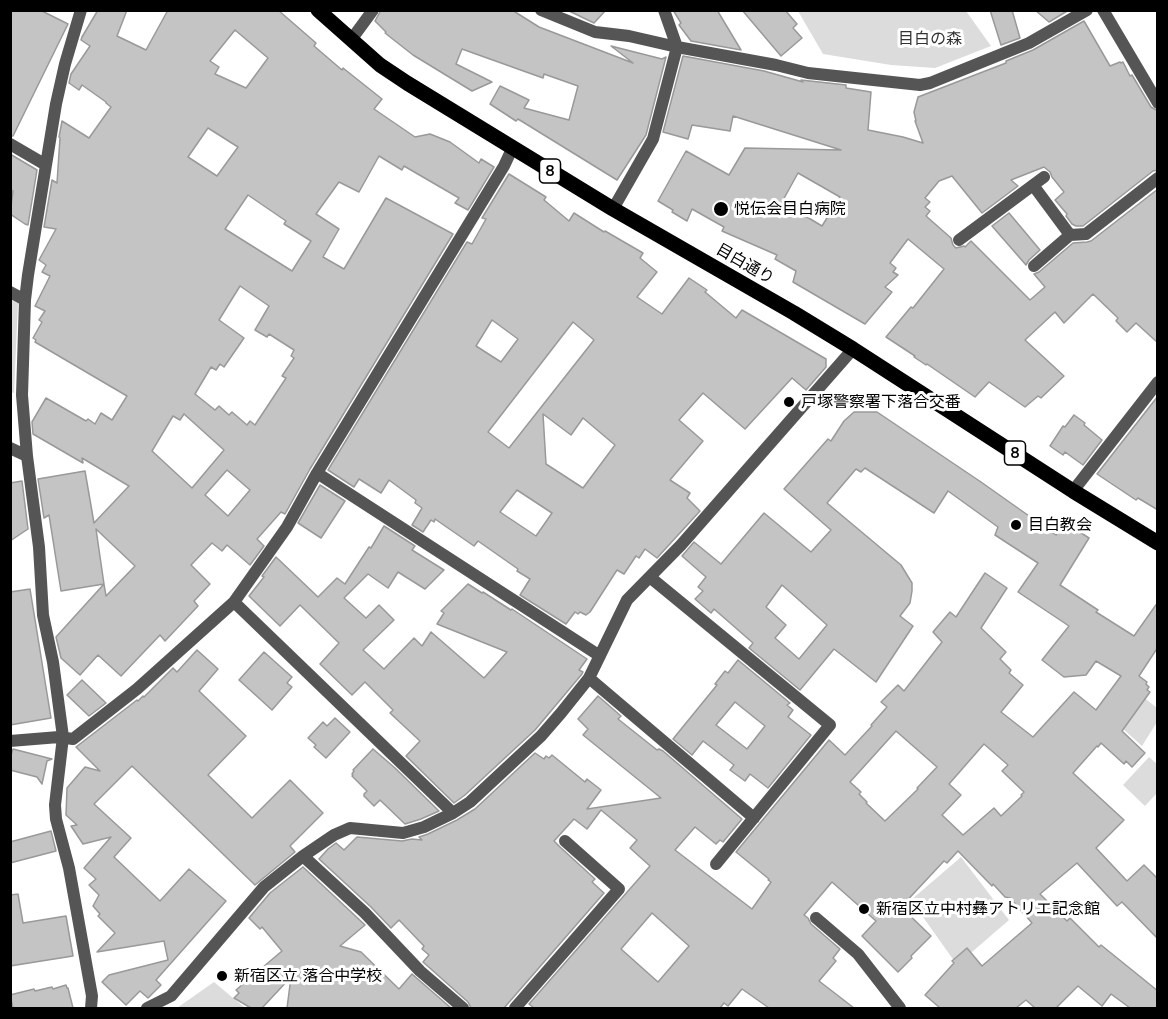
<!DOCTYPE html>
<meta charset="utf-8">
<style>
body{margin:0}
#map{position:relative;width:1168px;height:1019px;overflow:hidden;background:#fff;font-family:Mulish,sans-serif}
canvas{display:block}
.frame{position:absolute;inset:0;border:12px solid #000;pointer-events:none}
</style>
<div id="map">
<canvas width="1168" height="1019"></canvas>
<div class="frame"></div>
</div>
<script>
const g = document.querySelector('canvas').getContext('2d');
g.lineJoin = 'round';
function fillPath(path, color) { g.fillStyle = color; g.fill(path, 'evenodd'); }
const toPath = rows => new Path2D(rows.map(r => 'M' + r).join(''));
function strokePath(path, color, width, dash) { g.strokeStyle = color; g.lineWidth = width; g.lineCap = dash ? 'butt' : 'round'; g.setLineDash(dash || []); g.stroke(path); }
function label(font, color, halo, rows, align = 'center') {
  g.font = font + ' Mulish,"Noto Sans JP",sans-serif'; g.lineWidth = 6; g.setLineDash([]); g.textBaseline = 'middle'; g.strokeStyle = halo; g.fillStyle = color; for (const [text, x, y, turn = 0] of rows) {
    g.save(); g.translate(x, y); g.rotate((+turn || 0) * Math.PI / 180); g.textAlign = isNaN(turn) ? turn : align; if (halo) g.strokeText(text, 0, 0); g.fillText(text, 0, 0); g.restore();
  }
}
const green = toPath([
 [798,11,966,11,991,46,935,68,891,65,823,54],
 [10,299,18,303,14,393,10,392],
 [1142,696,1157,708,1157,722,1142,746,1122,728],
 [1149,757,1157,764,1157,793,1145,806,1123,785],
 [961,857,1009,920,957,965,911,900],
 [214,982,245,1008,177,1008]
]);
const building = toPath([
 [10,10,40,10,68,24,13,136,10,136,10,10],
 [98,10,127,10,117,36,146,50,168,10,278,10,316,43,314,46,342,70,343,68,382,99,374,109,415,137,430,134,450,142,479,163,481,159,494,167,468,210,455,203,459,198,404,166,402,170,379,156,359,192,339,182,316,214,339,229,323,257,344,269,386,198,453,234,310,469,285,514,281,512,257,539,264,546,250,565,227,545,222,551,212,543,191,565,210,584,194,601,198,606,165,641,160,635,121,676,98,655,80,675,61,658,56,637,104,584,61,591,49,515,44,518,38,479,85,471,94,523,129,486,82,458,83,463,33,434,32,422,46,398,86,421,88,419,95,424,101,413,112,420,127,396,35,342,36,340,33,338,42,322,39,320,45,311,35,306,50,276,42,272,46,265,39,260,56,229,44,227,52,180,57,183,60,138,59,137,62,121,89,138,111,107,106,103,106,102,82,85,79,90,69,83,71,74,90,46,81,40,82,37,98,10],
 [235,30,268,58,246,88,215,74,219,67,210,61,235,30],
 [208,128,238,147,217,176,188,157,208,128],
 [248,195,286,221,284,224,311,241,292,271,225,229,248,195],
 [240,286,269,306,255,330,267,337,269,334,294,350,291,356,294,358,282,376,286,378,255,425,250,421,247,425,232,412,229,415,219,406,215,410,195,394,211,367,216,370,220,364,224,367,244,338,219,320,240,286],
 [184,414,224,450,192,488,152,451,173,416,180,420,184,414],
 [227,470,250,490,228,516,205,495,227,470],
 [96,529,135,566,106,596,104,584,96,529],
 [381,10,512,10,539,27,633,63,611,46,662,59,666,57,646,135,617,180,518,119,516,121,490,104,500,86,529,100,524,108,569,120,578,86,544,74,543,78,462,49,456,64,492,82,472,91,413,55,385,33,386,32,375,21,381,10],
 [567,10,606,10,594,23,567,10],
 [673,10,717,10,741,50,691,41,679,25,681,23,673,10],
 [742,10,785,10,797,24,793,28,802,38,781,56,742,10],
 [990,10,1012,10,1020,38,1001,45,990,10],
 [1035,10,1069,10,1049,22,1035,10],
 [1084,21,1110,66,1120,62,1121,63,1123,62,1130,76,1132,75,1151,107,1158,111,1158,170,1153,171,1083,226,1076,226,1072,224,1066,216,1067,214,1055,200,1064,192,1052,177,1050,172,1044,167,1011,180,1018,186,982,213,952,176,939,181,925,198,930,202,925,207,930,211,926,216,951,238,953,245,956,248,964,246,965,247,971,241,1030,300,1045,287,1034,274,1039,272,1073,243,1087,242,1091,241,1158,189,1158,343,1136,323,1127,332,1116,321,1118,318,1093,294,1064,323,1055,312,1025,340,1064,376,1041,398,1038,396,1025,407,989,382,975,397,927,364,926,365,914,357,915,356,886,337,911,307,913,308,944,269,908,239,890,263,896,268,893,272,898,275,885,287,892,292,865,324,793,282,796,271,775,259,777,255,722,231,724,227,692,209,687,221,672,212,673,210,658,201,686,151,729,175,745,148,841,150,733,116,730,131,692,125,688,139,663,132,683,56,764,71,803,82,801,80,846,85,846,88,871,92,868,130,903,137,923,143,915,121,916,121,914,112,918,97,1006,63,1006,61,1033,50,1084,21],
 [798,173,840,197,822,226,782,202,798,173],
 [10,154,37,170,28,225,25,224,10,214,13,191,10,190,10,154],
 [509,174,546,197,544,200,569,221,574,213,604,232,605,231,643,253,640,258,657,272,637,297,662,314,689,278,707,290,705,292,736,318,742,310,826,359,826,367,806,390,792,378,745,429,703,393,679,420,703,441,670,480,690,493,687,498,700,511,657,558,645,549,639,558,636,556,624,574,617,570,590,612,586,615,580,612,578,614,575,612,566,624,520,595,530,579,517,571,518,569,478,541,474,546,435,519,434,522,431,520,423,532,412,525,422,508,415,503,416,500,389,480,381,493,359,479,354,487,328,470,467,242,472,244,486,219,482,218,509,174],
 [492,320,518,339,501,362,476,346,492,320],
 [573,322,594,340,509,448,488,432,573,322],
 [543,414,571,435,583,418,615,445,583,488,546,464,543,414],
 [517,490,552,513,536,536,500,512,517,490],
 [1009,213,1040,250,1029,260,1026,265,992,226,1009,213],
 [1158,396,1158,510,1138,498,1136,500,1097,474,1158,396],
 [854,412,877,412,981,482,1056,535,1064,522,1089,538,1060,585,1098,610,1096,612,1134,636,1158,602,1158,647,1139,676,1147,682,1146,684,1149,687,1147,690,1150,692,1122,731,1145,753,1132,767,1126,761,1124,764,1101,743,1098,747,1097,746,1073,773,1124,820,1096,848,1127,881,1144,865,1158,879,1158,939,1122,902,1117,906,1077,863,1040,894,1067,921,1070,918,1099,947,1101,945,1158,991,1158,1008,1130,1008,1111,994,1102,1006,1078,986,1056,1008,1035,1008,1026,1000,1016,1008,940,1008,925,995,954,963,952,961,967,948,982,966,1032,923,1010,898,1005,897,993,884,992,886,958,851,947,863,944,861,901,907,931,936,911,956,912,958,898,972,862,936,876,921,832,882,804,915,808,918,811,924,840,949,833,958,836,961,819,981,854,1008,769,1008,742,989,728,1006,724,1003,720,1008,534,1008,529,1004,650,866,630,848,637,840,601,810,587,829,574,819,554,841,560,847,595,879,592,882,604,893,504,1008,471,1008,468,1002,423,962,429,955,422,949,424,946,399,920,391,928,371,907,319,859,328,849,336,843,344,850,357,837,402,841,412,839,422,840,419,837,428,834,457,820,475,809,535,753,544,759,546,756,549,758,552,755,585,782,587,779,601,790,587,809,661,798,583,735,588,729,578,719,598,696,621,716,618,719,657,750,659,749,663,751,742,819,723,842,720,840,716,844,695,827,675,850,752,909,771,882,768,880,769,879,736,852,829,740,845,755,872,726,871,725,887,707,881,702,898,685,904,691,942,642,933,632,950,612,956,617,985,573,1007,588,981,628,1006,652,1000,659,1011,670,1009,673,1023,685,1001,712,1033,737,1074,692,1096,710,1121,676,1096,661,1086,675,1064,677,1042,660,1069,626,1018,592,1038,563,995,535,998,527,948,491,934,513,865,468,861,472,856,469,827,503,901,565,912,583,912,591,910,603,900,616,913,626,876,682,834,649,800,690,749,648,753,643,714,609,711,613,695,599,703,591,698,587,706,577,682,556,694,542,721,564,764,513,811,552,831,530,784,489,828,439,831,441,844,421,854,412],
 [782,585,827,625,799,659,775,638,786,625,766,607,782,585],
 [896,731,937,767,917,788,918,789,885,821,866,803,867,802,859,794,861,792,850,782,896,731],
 [984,744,1008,765,1002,771,1024,792,1021,795,1022,796,1001,816,994,808,963,835,942,815,961,795,949,784,984,744],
 [652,913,689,946,658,982,621,949,652,913],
 [1074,415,1085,423,1084,425,1102,440,1083,465,1065,452,1063,455,1050,446,1063,426,1065,427,1074,415],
 [22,481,28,529,10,541,10,483,22,481],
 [320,485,345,501,321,538,298,523,320,485],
 [384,526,415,546,412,550,444,570,425,589,398,572,388,588,368,574,344,598,366,618,379,605,394,620,363,650,384,669,414,638,422,646,431,632,484,678,507,652,437,624,444,613,441,611,468,584,482,593,483,592,511,610,512,609,587,659,579,670,583,672,582,674,535,730,465,795,454,803,406,756,420,741,390,713,393,710,365,682,352,695,320,664,339,643,300,605,280,626,249,596,264,577,262,576,276,557,318,597,337,578,345,584,369,547,371,548,384,526],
 [30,589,51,718,10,725,10,592,30,589],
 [197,650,218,669,199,691,246,736,208,775,252,818,290,780,323,813,290,846,295,852,255,885,132,766,94,804,131,838,114,857,160,901,189,869,226,901,156,980,161,985,148,998,140,991,126,1005,102,982,109,975,168,960,164,941,97,952,115,933,98,916,100,914,93,906,99,895,89,885,96,879,84,868,111,837,83,844,71,826,77,825,66,815,67,788,85,767,100,771,76,747,137,700,138,701,143,696,144,697,173,668,177,672,197,650],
 [264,652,292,677,287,683,292,687,272,710,239,680,264,652],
 [738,660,790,703,787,705,793,710,788,717,811,735,768,788,750,774,745,781,730,770,734,765,703,741,692,755,673,739,717,685,715,684,725,671,728,673,738,660],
 [735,702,765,726,747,749,716,725,735,702],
 [82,680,106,703,89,716,67,695,82,680],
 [335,718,350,732,326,758,314,747,316,745,308,738,323,722,327,726,335,718],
 [13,749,52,759,47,761,42,784,37,777,10,770,10,758,13,749],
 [373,749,395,768,439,811,421,819,405,824,380,800,374,806,364,796,364,794,367,791,352,776,353,775,352,774,354,771,353,770,373,749],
 [51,831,56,851,10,863,10,842,51,831],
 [303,867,365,925,340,946,361,952,399,989,412,974,451,1008,287,1008,291,977,262,1008,251,1008,234,998,239,993,236,990,282,951,262,927,260,929,249,918,270,893,303,867],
 [18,894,23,923,66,916,73,956,10,966,10,895,18,894],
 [66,985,67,988,68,988,73,1008,13,1008,10,995,34,989,35,991,52,987,53,989,66,985]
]);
const minor = toPath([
 [81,10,65,64,56,104,28,275,25,300,22,395,27,456,39,547,43,615,53,662,63,737,55,805,56,819,69,868,92,996,91,1008],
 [541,10,595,32,629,36,677,47,776,65,808,73,920,85,930,83,1029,43,1087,10],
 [1103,10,1158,103],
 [351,40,373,10],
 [10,144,46,165],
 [1033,185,1070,235],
 [613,209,653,139,677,47,664,10],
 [959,240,1044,177],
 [1034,266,1070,235,1086,234,1158,178],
 [10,292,25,300],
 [10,448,27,456],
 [317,473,600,656],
 [1073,491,1158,382],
 [651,578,830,725,716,864],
 [234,602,453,813],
 [589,678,754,818],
 [10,741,59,737,73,739,137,689,234,602,287,527,317,473,504,166,512,149],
 [303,856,365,913,420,971,463,1008],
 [816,918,858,954,900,1008],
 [147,1008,171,996,264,887,303,856,334,835,350,828,403,833,424,827,453,813,470,802,541,736,561,713,589,678,627,600,681,545,853,349],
 [515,1008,619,889,565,841]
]);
const primary = toPath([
 [318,10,380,65,407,83,613,209,794,313,853,349,1073,491,1158,543]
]);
const markers = [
 [721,209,8,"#000"],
 [789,402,6,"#000"],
 [1016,525,6,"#000"],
 [864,909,6,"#000"],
 [222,976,6,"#000"]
];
const shields = [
 [550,171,21],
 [1015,453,21]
];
const shieldNames = [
 ["8",550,171],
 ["8",1015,453]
];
const parkNames = [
 ["目白の森",930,39]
];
const poiNames = [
 ["悦伝会目白病院",734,209],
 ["戸塚警察署下落合交番",801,402],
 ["目白教会",1028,525],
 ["新宿区立中村彝アトリエ記念館",876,909],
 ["新宿区立 落合中学校",234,976]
];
const streetNames = [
 ["目白通り",745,264,30]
];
fillPath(green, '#dcdcdc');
fillPath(building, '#c4c4c4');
strokePath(building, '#999', 1.5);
strokePath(minor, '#555', 12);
strokePath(primary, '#000', 15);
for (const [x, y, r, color] of markers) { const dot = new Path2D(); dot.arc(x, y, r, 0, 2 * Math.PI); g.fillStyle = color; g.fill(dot); strokePath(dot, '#fff', 2); }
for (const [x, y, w] of shields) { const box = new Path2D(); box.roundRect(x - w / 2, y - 12, w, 24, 4.5); g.fillStyle = '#fff'; g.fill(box); strokePath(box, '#000', 1.5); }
label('bold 15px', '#000', null, shieldNames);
label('16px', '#333', '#fff', parkNames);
label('16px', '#000', '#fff', poiNames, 'left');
label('16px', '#000', '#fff', streetNames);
</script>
